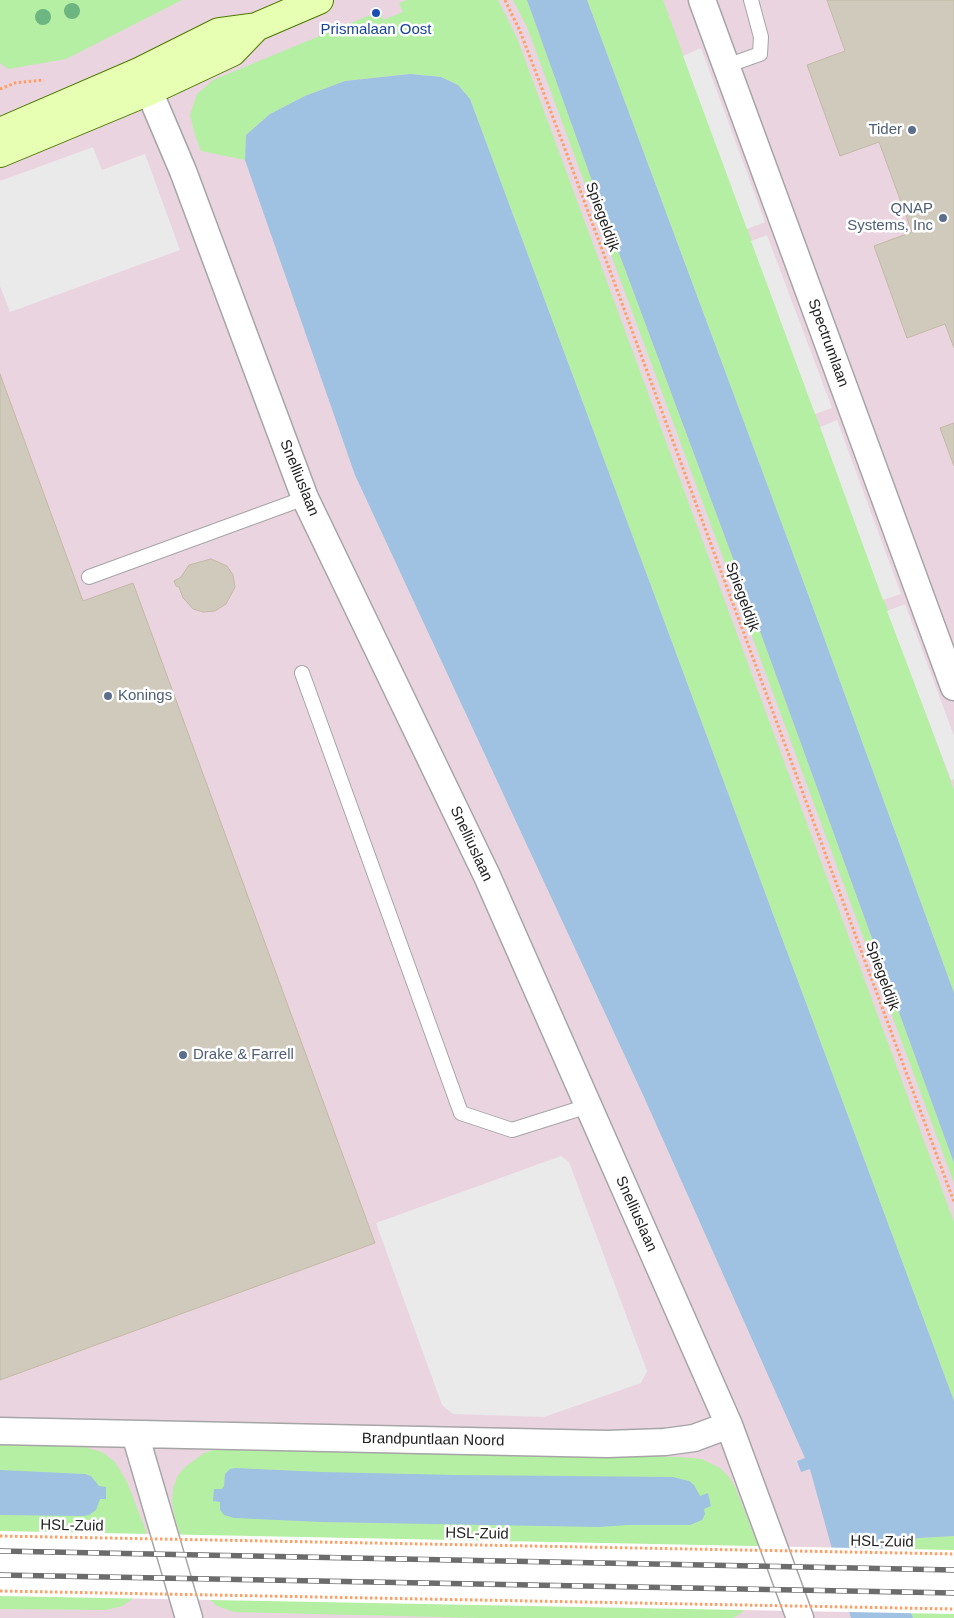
<!DOCTYPE html>
<style>
body{margin:0}
canvas{display:block;background:#f0efe3}
</style>
<canvas width="954" height="1618"></canvas>
<script>
const g = document.querySelector('canvas').getContext('2d');
g.lineJoin = 'round';
function fillPath(path, color) { g.fillStyle = color; g.fill(path, 'evenodd'); }
const toPath = rows => new Path2D(rows.map(r => 'M' + r).join(''));
function strokePath(path, color, width, dash) { g.strokeStyle = color; g.lineWidth = width; g.lineCap = dash ? 'butt' : 'round'; g.setLineDash(dash || []); g.stroke(path); }
function label(font, color, halo, rows, align = 'center') {
  g.font = font + ' Helvetica,sans-serif'; g.lineWidth = 5; g.setLineDash([]); g.textBaseline = 'middle'; g.strokeStyle = halo; g.fillStyle = color; for (const [text, x, y, turn = 0] of rows) {
    g.save(); g.translate(x, y); g.rotate((+turn || 0) * Math.PI / 180); g.textAlign = isNaN(turn) ? turn : align; if (halo) g.strokeText(text, 0, 0); g.fillText(text, 0, 0); g.restore();
  }
}
const industrial = toPath([
 [49,0,954,0,954,1618,0,1618,0,19]
]);
const grass = toPath([
 [0,0,182,0,66,59,8,69,0,63],
 [407,0,498,0,517,38,954,1222,954,1401,470,99,458,85,441,77,410,74,345,81,305,96,270,114,246,135,245,160,201,151,195,135,190,115,197,94,213,80,380,11,383,20,403,12,399,3],
 [513,0,527,0,591,178,753,612,954,1163,954,1183,527,27],
 [587,0,663,0,954,790,954,993,812,605],
 [0,1444,84,1447,102,1452,115,1462,127,1482,146,1531,147,1540,134,1598,122,1606,106,1610,0,1609],
 [224,1449,678,1457,702,1459,720,1468,729,1477,735,1487,762,1556,751,1602,741,1613,733,1618,481,1618,234,1612,217,1606,209,1599,184,1550,174,1514,172,1501,173,1489,177,1477,184,1468,204,1453,213,1450],
 [954,1536,954,1618,913,1618,903,1593,899,1556,903,1546,918,1538]
]);
const parking = toPath([
 [701,48,765,222,747,229,683,56],
 [93,147,102,170,145,154,180,250,10,312,0,286,0,181],
 [767,235,832,408,815,414,751,241],
 [837,420,901,594,883,600,820,427],
 [905,604,954,736,954,779,951,780,887,611],
 [561,1156,569,1162,647,1371,641,1383,544,1417,453,1414,442,1405,376,1223]
]);
const water = toPath([
 [527,0,587,0,812,605,954,993,954,1163,753,612,591,178],
 [410,74,441,77,458,85,470,99,954,1401,954,1536,918,1538,902,1546,899,1556,903,1593,913,1618,851,1618,810,1469,801,1472,797,1461,805,1458,644,1097,355,475,245,160,246,135,270,114,305,96,345,81],
 [235,1468,321,1472,456,1475,673,1477,689,1481,694,1485,700,1496,708,1493,711,1506,704,1509,705,1514,702,1520,690,1525,627,1525,599,1527,321,1522,234,1518,224,1515,220,1510,220,1502,213,1501,214,1489,222,1489,224,1486,225,1474,230,1469],
 [0,1470,85,1474,91,1476,99,1486,106,1487,106,1499,100,1499,96,1510,89,1515,83,1516,0,1515]
]);
const pier = toPath([
 [0,1531,954,1550,954,1614,0,1596]
]);
const building = toPath([
 [827,0,954,0,954,348,945,324,907,338,874,246,912,232,879,142,840,156,807,65,845,51,827,0],
 [0,374,83,601,133,583,375,1243,0,1380,0,374],
 [954,423,954,466,940,428,954,423],
 [211,559,227,566,233,575,235,587,226,604,215,611,203,612,193,609,187,602,183,598,179,587,176,586,174,581,181,577,189,565,211,559]
]);
const path = toPath([
 [505,0,520,31,562,141,954,1202],
 [0,89,15,83,44,80]
]);
const lane = toPath([
 [726,66,760,54,761,37,751,0],
 [89,577,305,498],
 [302,673,461,1113,512,1130,588,1106]
]);
const street = toPath([
 [702,0,954,687],
 [141,72,183,171,305,498,487,876,729,1425,800,1618],
 [0,1431,607,1444,665,1442,694,1438,729,1425],
 [135,1434,189,1618]
]);
const secondary = toPath([
 [0,132,141,71,219,32,256,27,319,0],
 [0,153,149,91,232,52,256,27]
]);
const rail = toPath([
 [0,1551,954,1570],
 [0,1575,954,1593]
]);
const pathBridge = toPath([
 [0,1536,954,1554],
 [0,1591,954,1609]
]);
const trees = [
 [72,11],
 [43,17]
];
const markers = [
 [376,13,5,"#1a4fb4"],
 [912,130,5,"#5c6f8a"],
 [943,218,5,"#5c6f8a"],
 [108,696,5,"#5c6f8a"],
 [183,1055,5,"#5c6f8a"]
];
const transitNames = [
 ["Prismalaan Oost",376,30]
];
const serviceNames = [
 ["Tider",902,130],
 ["QNAP",933,209],
 ["Systems, Inc",933,226],
 ["Konings",118,696,"left"],
 ["Drake & Farrell",193,1055,"left"]
];
const streetNames = [
 ["Spiegeldijk",602,217,70],
 ["Spectrumlaan",828,343,70],
 ["Snelliuslaan",299,478,68],
 ["Spiegeldijk",742,597,70],
 ["Snelliuslaan",471,844,65],
 ["Spiegeldijk",882,976,70],
 ["Snelliuslaan",636,1214,66],
 ["Brandpuntlaan Noord",433,1440,1],
 ["HSL-Zuid",72,1526,1],
 ["HSL-Zuid",477,1534,1],
 ["HSL-Zuid",882,1542,1]
];
fillPath(industrial, '#ead4e0');
fillPath(grass, '#b5efa4');
fillPath(parking, '#eaeaea');
fillPath(water, '#9fc1e2');
fillPath(pier, '#fff');
fillPath(building, '#d0cabc');
strokePath(building, '#c3baa4', 1);
strokePath(lane, '#a5a5a5', 16);
strokePath(street, '#a5a5a5', 29);
strokePath(secondary, '#4c7a00', 30);
strokePath(path, '#ff9f65', 3, [2.5, 2.5]);
strokePath(lane, '#fff', 14);
strokePath(street, '#fff', 26);
strokePath(secondary, '#e6ffb2', 28);
strokePath(rail, '#6c6c6c', 5.5);
strokePath(rail, '#fff', 4, [11]);
strokePath(pathBridge, '#ff9f65', 3, [2.5, 2.5]);
g.fillStyle = '#6db681';
for (const [x, y] of trees) { g.beginPath(); g.arc(x, y, 8, 0, 2 * Math.PI); g.fill(); }
for (const [x, y, r, color] of markers) { const dot = new Path2D(); dot.arc(x, y, r, 0, 2 * Math.PI); g.fillStyle = color; g.fill(dot); strokePath(dot, '#fff', 2); }
label('15px', '#164399', '#fff', transitNames);
label('15px', '#4e5e75', '#fff', serviceNames, 'right');
label('15px', '#1e1e1e', '#fff', streetNames);
</script>
